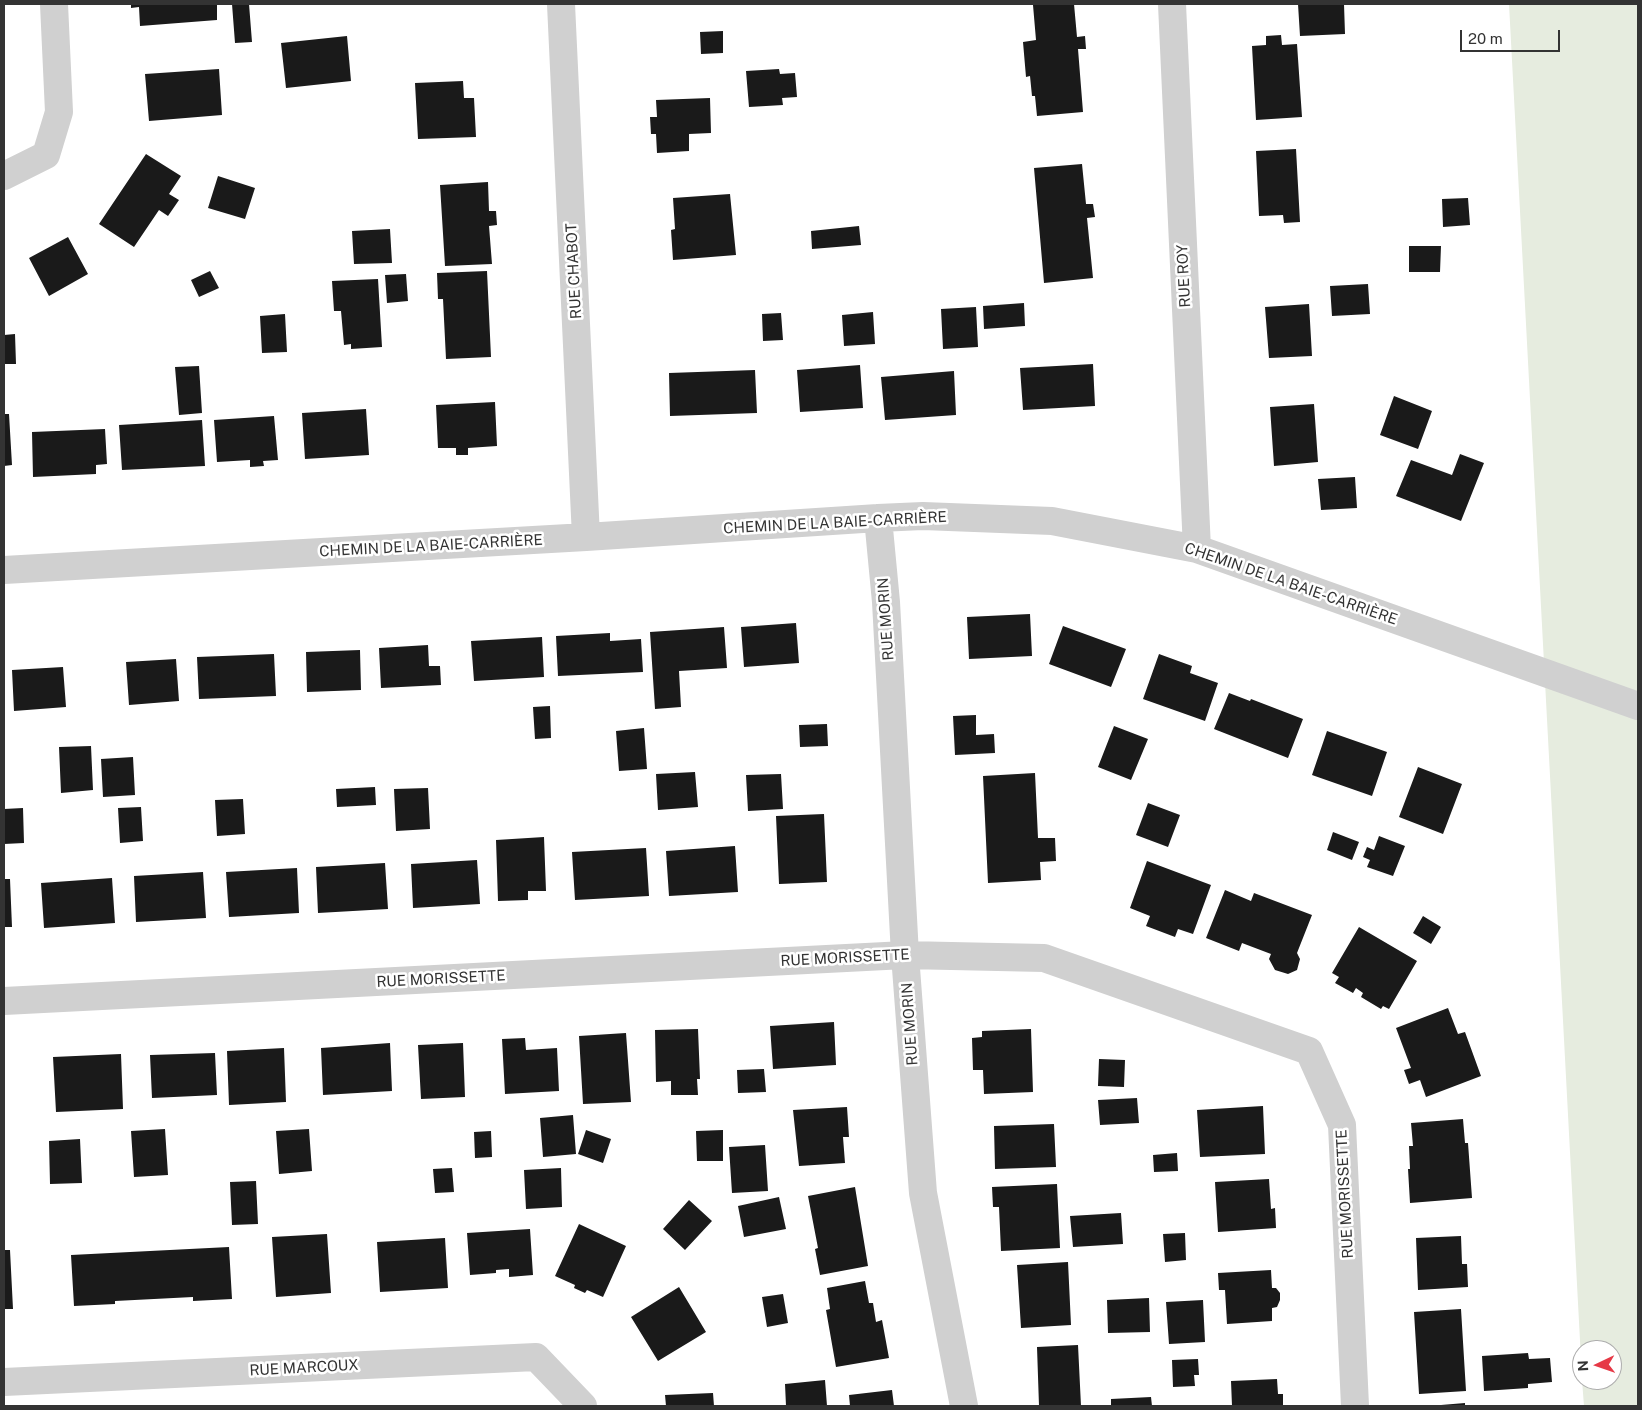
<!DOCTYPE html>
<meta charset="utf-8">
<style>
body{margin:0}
#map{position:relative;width:1642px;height:1410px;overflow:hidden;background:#fff;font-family:"Public Sans",sans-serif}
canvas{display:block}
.frame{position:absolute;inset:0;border:5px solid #333;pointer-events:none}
.north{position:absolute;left:1572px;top:1340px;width:50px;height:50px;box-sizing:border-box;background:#fff;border:1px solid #adadad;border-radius:50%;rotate:267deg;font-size:14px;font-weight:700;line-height:20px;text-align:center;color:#333}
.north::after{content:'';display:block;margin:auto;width:18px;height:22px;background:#e63946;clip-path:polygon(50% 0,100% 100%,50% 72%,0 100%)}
.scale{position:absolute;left:1460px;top:30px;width:100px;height:22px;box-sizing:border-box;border:2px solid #333;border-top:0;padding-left:6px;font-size:15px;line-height:18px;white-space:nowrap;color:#333;-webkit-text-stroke:4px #fff;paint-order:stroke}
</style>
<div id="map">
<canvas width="1642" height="1410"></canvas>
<div class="frame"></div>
<div class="north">N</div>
<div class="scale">20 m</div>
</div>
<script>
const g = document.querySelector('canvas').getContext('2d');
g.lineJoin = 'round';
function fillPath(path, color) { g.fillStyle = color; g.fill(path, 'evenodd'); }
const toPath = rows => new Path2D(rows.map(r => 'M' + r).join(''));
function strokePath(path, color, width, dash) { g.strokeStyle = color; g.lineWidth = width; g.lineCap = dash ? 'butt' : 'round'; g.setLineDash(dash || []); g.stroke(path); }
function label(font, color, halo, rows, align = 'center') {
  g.font = font + ' "Public Sans",sans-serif'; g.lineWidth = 5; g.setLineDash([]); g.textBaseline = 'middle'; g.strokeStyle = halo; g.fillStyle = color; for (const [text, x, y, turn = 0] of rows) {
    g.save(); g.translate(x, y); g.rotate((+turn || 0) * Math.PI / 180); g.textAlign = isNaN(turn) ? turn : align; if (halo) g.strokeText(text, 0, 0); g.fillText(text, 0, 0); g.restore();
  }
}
const green = toPath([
 [1509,4,1638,4,1638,1406,1584,1406,1582,1380,1612,1380,1612,1350,1582,1350,1582,1378]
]);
const building = toPath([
 [131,4,217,4,217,20,140,26,139,7,131,8],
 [232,4,249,4,252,42,235,43],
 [1052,4,1074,4,1077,37,1085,36,1086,49,1078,49,1083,112,1037,116,1035,96,1032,96,1030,76,1026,77,1023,42,1036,40,1033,5],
 [1298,4,1344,4,1345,34,1300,36],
 [723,31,723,53,701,54,700,32],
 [1281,35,1282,45,1297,44,1302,117,1256,120,1252,46,1266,45,1266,36],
 [347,36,351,81,286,88,281,43],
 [219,69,222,115,149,121,145,74],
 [779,69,780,74,795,73,797,97,782,98,783,105,749,107,746,71],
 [463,81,464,98,474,98,476,137,418,139,415,83],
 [710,98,711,133,689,134,689,151,657,153,656,134,651,134,650,117,657,117,656,100],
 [1296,149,1300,222,1284,223,1283,215,1259,216,1256,151],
 [146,154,181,176,169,194,179,200,168,216,159,210,134,247,99,224],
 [1082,164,1086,204,1093,204,1095,217,1087,218,1093,278,1044,283,1034,168],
 [218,176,255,188,245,219,208,208],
 [488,182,489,211,496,211,497,225,489,226,492,264,445,266,440,185],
 [730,194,736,255,673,260,671,230,675,229,673,198],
 [1468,198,1470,225,1443,227,1442,199],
 [859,226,861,245,812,249,811,231],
 [390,229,392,263,354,264,352,231],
 [68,237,88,274,49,296,29,258],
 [1409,246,1441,246,1440,272,1409,272],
 [210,271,219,288,199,297,191,280],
 [487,271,491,357,446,359,443,299,438,299,437,273],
 [406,274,408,301,387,303,385,275],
 [378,279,382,347,351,349,351,344,344,345,341,311,334,311,332,281],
 [1368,284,1370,314,1332,316,1330,286],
 [1024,303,1025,326,984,329,983,306],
 [1309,304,1312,356,1269,358,1265,307],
 [976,307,978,347,943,349,941,309],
 [873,312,875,344,844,346,842,315],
 [781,313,783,340,763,341,762,314],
 [285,314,287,352,262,353,260,316],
 [15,334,16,364,4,364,4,335],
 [1093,364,1095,406,1023,410,1020,368],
 [860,365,863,408,800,412,797,370],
 [199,366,202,413,179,415,175,367],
 [755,370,757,413,670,416,669,373],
 [954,371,956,415,885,420,881,377],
 [1394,396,1432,411,1418,449,1380,435],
 [495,402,497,446,468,448,468,455,456,455,456,448,438,448,436,405],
 [1314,404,1318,462,1274,466,1270,407],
 [366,409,369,455,305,459,302,413],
 [4,414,9,414,12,465,4,466],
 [274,416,278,460,263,461,264,466,250,467,250,460,217,462,214,420],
 [202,420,205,466,122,470,119,425],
 [105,429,107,464,96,465,96,474,33,477,32,432],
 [1460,454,1484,463,1461,521,1396,496,1411,460,1452,475],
 [1355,477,1357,508,1321,510,1318,479],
 [1030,614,1032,656,969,659,967,617],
 [796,623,799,663,744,667,741,627],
 [1063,626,1126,649,1111,687,1049,664],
 [724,627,727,668,679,671,681,707,655,709,650,632],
 [610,633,610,641,641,639,643,672,558,676,556,636],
 [542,637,544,677,474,681,471,641],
 [428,645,429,666,440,666,441,685,381,688,379,648],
 [360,650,361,690,307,692,306,652],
 [274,654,276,696,199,699,197,657],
 [1159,654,1192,666,1190,673,1218,683,1205,721,1143,699],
 [176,659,179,701,129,705,126,662],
 [63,667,66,707,14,711,12,670],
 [1229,693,1250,701,1251,699,1303,719,1288,758,1214,729],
 [550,706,551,738,535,739,533,707],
 [976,715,976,735,994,734,995,753,955,755,953,716],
 [827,724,828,746,800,747,799,725],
 [1114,726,1148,739,1131,780,1098,767],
 [644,728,647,769,619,771,616,731],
 [1327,731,1387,752,1372,796,1312,775],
 [91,746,93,790,61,793,59,747],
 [133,757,135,795,103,797,101,759],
 [1418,767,1462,784,1443,834,1399,817],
 [695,772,698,807,658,810,656,774],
 [1035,773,1038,838,1055,838,1056,861,1040,862,1041,880,988,883,983,776],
 [781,774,783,809,748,811,746,775],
 [375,787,376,805,337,807,336,789],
 [428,788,430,829,396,831,394,789],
 [243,799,245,834,217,836,215,800],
 [1148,803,1180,815,1168,847,1136,835],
 [141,807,143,841,120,843,118,808],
 [23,808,24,843,4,844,4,809],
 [824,814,827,882,779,884,776,816],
 [1333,832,1359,842,1352,860,1327,850],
 [1379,836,1405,846,1393,876,1367,867,1370,860,1363,857,1367,847,1374,850],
 [544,837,546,891,528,891,528,900,498,901,496,840],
 [735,846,738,892,669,896,666,851],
 [646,848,649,896,575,900,572,852],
 [477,860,480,904,413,908,411,864],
 [1147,861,1211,885,1193,934,1178,929,1175,937,1146,926,1150,916,1130,908],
 [385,863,388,909,318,913,316,867],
 [297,868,299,913,229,917,226,872],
 [203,872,206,918,136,922,134,876],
 [112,878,115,923,44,928,41,883],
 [4,879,10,879,12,927,4,927],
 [1225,890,1251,901,1254,893,1312,915,1297,953,1300,959,1297,970,1288,974,1275,970,1269,959,1271,954,1242,943,1239,951,1206,938],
 [1423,916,1441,927,1431,944,1413,933],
 [1359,927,1417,961,1389,1009,1383,1006,1381,1009,1361,997,1363,993,1356,988,1353,993,1335,983,1339,977,1332,973],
 [1448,1008,1458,1034,1465,1032,1481,1076,1426,1097,1420,1080,1409,1084,1404,1070,1411,1068,1396,1028],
 [834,1022,836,1065,773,1069,770,1026],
 [698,1029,700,1079,697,1079,698,1095,671,1095,671,1081,656,1082,655,1030],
 [1031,1029,1033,1092,984,1094,983,1070,973,1070,972,1038,982,1037,982,1031],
 [626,1033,631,1102,583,1104,579,1036],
 [525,1038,526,1050,557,1048,559,1091,505,1094,502,1039],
 [390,1043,392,1091,323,1095,321,1048],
 [463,1043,465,1097,421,1099,418,1045],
 [284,1048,286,1102,229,1105,227,1051],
 [215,1053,217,1095,152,1098,150,1055],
 [121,1054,123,1109,56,1112,53,1057],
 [1099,1059,1125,1060,1124,1087,1098,1086],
 [764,1069,766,1092,738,1093,737,1070],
 [1137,1098,1139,1123,1100,1125,1098,1100],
 [1263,1106,1265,1154,1200,1157,1197,1110],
 [847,1107,849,1137,843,1137,845,1163,799,1166,793,1110],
 [573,1115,576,1154,543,1157,540,1118],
 [1463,1119,1465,1143,1468,1143,1472,1198,1410,1203,1408,1169,1410,1169,1409,1146,1413,1146,1411,1123],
 [1054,1124,1056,1167,995,1169,994,1126],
 [165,1129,168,1175,134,1177,131,1131],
 [309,1129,312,1171,279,1174,276,1131],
 [586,1130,611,1139,603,1163,578,1154],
 [723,1130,723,1161,697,1161,696,1131],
 [491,1131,492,1157,475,1158,474,1132],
 [80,1139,82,1183,50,1184,49,1141],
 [765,1145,768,1191,732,1193,729,1147],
 [1177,1153,1178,1171,1154,1172,1153,1155],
 [452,1168,454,1192,435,1193,433,1169],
 [561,1168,562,1207,526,1209,524,1170],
 [1269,1179,1271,1209,1275,1208,1276,1228,1218,1232,1215,1182],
 [256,1181,258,1224,232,1225,230,1182],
 [1057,1184,1060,1248,1001,1251,999,1207,993,1207,992,1187],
 [855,1187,868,1266,820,1275,815,1249,818,1248,808,1196],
 [779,1197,786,1229,744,1237,738,1206],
 [689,1200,712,1221,685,1250,663,1229],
 [1121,1213,1123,1244,1073,1247,1070,1216],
 [579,1224,626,1246,603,1297,587,1290,585,1293,574,1288,575,1285,555,1276],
 [530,1229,533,1275,509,1277,509,1269,496,1270,496,1273,470,1275,467,1233],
 [1185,1233,1186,1260,1165,1262,1163,1234],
 [327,1234,331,1293,276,1297,272,1237],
 [1461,1236,1462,1264,1467,1264,1468,1287,1418,1290,1416,1238],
 [445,1238,448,1288,380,1292,377,1242],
 [229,1247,232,1299,193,1301,193,1297,115,1301,115,1304,74,1306,71,1255],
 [4,1250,10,1250,13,1309,4,1309],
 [1068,1262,1071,1325,1021,1328,1017,1265],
 [1271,1270,1272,1288,1276,1288,1280,1293,1280,1300,1277,1307,1272,1308,1272,1321,1227,1324,1225,1290,1219,1290,1218,1273],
 [865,1281,869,1303,873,1303,876,1322,882,1320,889,1358,836,1367,826,1310,830,1309,827,1288],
 [679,1287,706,1332,658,1361,631,1317],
 [783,1294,788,1323,767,1327,762,1297],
 [1149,1298,1150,1332,1108,1333,1107,1300],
 [1203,1300,1205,1342,1169,1344,1166,1302],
 [1461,1309,1466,1391,1419,1394,1414,1312],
 [1078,1345,1081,1406,1039,1406,1037,1347],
 [1528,1353,1529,1359,1550,1358,1552,1382,1528,1384,1528,1388,1484,1391,1482,1356],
 [1198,1359,1199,1375,1194,1375,1195,1386,1173,1387,1172,1360],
 [1277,1379,1278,1394,1283,1394,1283,1406,1232,1406,1231,1381],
 [825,1380,827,1406,786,1406,785,1384],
 [892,1390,894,1406,850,1406,849,1395],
 [713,1393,714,1406,666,1406,665,1395],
 [1151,1397,1152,1406,1111,1406,1111,1399],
 [1465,1403,1465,1406,1442,1406,1441,1405]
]);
const minor = toPath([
 [561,4,586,537],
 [1172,4,1197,549],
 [4,176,46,155,59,112,54,4],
 [878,518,886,602,905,955,923,1193,964,1406],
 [4,570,586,537,878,518,923,516,1052,521,1197,549,1638,706],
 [4,1001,905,955,1044,958,1309,1051,1342,1125,1355,1406],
 [4,1382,536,1357,583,1406]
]);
const streetNames = [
 ["RUE CHABOT",574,271,-93],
 ["RUE ROY",1184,276,-93],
 ["CHEMIN DE LA BAIE-CARRIÈRE",835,523,-3],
 ["CHEMIN DE LA BAIE-CARRIÈRE",431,546,-3],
 ["CHEMIN DE LA BAIE-CARRIÈRE",1291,584,19],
 ["RUE MORIN",886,619,-94],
 ["RUE MORISSETTE",845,958,-3],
 ["RUE MORISSETTE",441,979,-3],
 ["RUE MORIN",910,1024,-94],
 ["RUE MORISSETTE",1345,1194,-93],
 ["RUE MARCOUX",304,1368,-3]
];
fillPath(green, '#e6ecdf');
fillPath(building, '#1a1a1a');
strokePath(minor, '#d0d0d0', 28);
label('15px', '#333', '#fff', streetNames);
</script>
